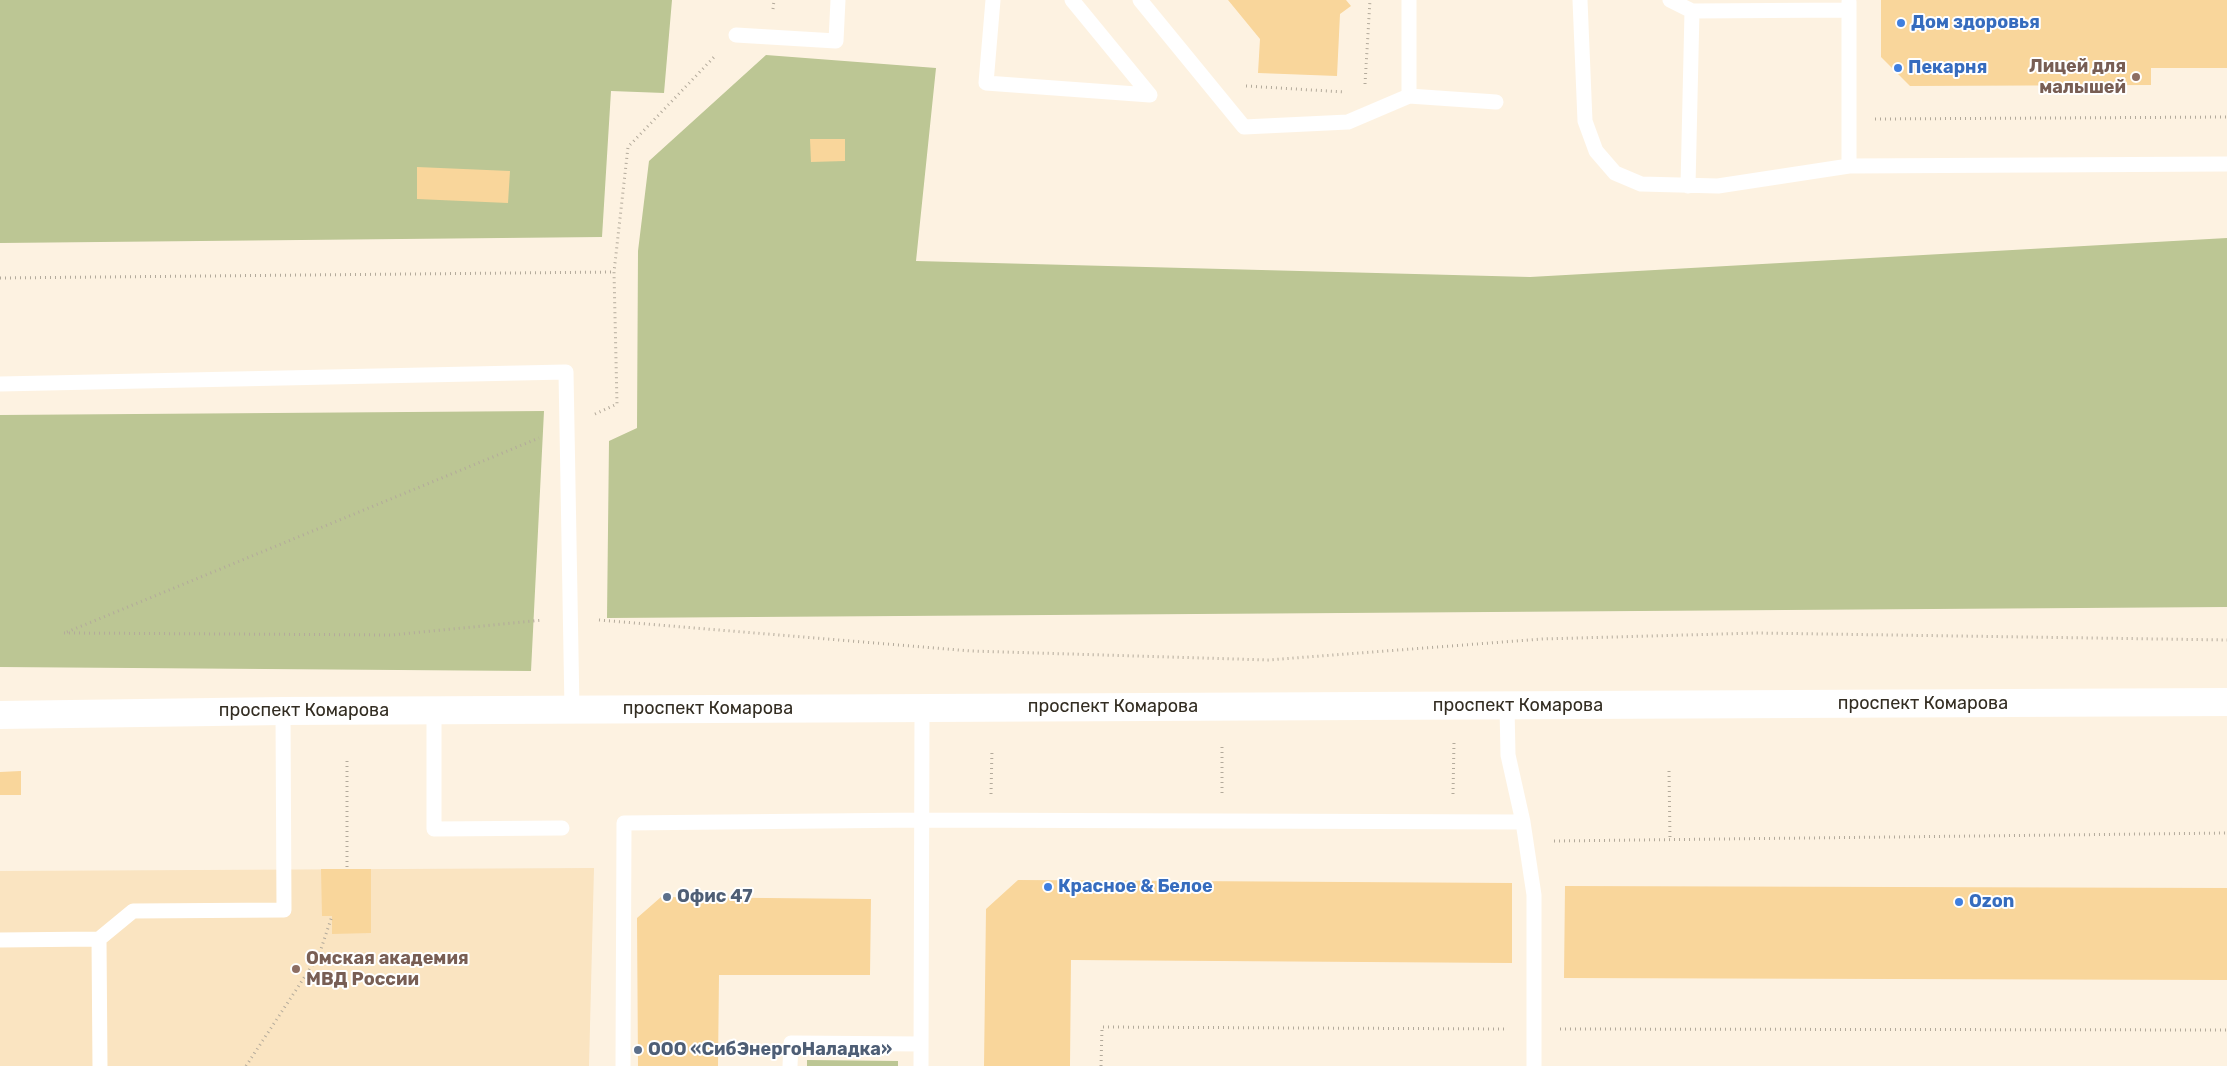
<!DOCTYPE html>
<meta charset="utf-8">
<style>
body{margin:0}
canvas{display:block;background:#fdf2e1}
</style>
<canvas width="2227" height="1066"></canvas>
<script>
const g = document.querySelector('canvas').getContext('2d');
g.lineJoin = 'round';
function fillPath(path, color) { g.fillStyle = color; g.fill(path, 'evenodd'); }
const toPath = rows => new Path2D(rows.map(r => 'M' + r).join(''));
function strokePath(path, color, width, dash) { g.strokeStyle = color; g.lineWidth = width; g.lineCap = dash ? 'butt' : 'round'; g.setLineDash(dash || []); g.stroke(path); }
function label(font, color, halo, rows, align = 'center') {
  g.font = font + ' Rubik,sans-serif'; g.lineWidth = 4; g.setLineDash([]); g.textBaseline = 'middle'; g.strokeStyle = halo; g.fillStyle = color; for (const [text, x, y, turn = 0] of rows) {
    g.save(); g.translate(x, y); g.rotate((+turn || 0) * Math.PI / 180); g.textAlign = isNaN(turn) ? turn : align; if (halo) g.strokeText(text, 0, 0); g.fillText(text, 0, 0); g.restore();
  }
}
const built = toPath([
 [594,868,589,1066,0,1066,0,871]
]);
const green = toPath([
 [0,0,672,0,664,93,611,91,602,237,0,243],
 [766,55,936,68,916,261,1530,277,2227,238,2227,607,607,618,609,441,637,428,638,251,649,161],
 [544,411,531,671,0,667,0,415],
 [807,1060,898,1061,898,1066,807,1066]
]);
const building = toPath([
 [1228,0,1346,0,1351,6,1340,14,1337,76,1258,73,1260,39],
 [1881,0,2227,0,2227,68,2151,68,2151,85,1910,86,1881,57],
 [810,139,845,139,845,161,811,162],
 [417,167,510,171,508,203,417,199],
 [21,771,21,795,0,795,0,772],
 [321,869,371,869,371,933,332,934,332,916,322,916],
 [1018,880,1512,883,1512,963,1071,960,1070,1066,984,1066,986,909],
 [1565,886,2227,888,2227,980,1564,978],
 [661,897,871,899,870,975,719,975,718,1066,638,1066,637,918]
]);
const path = toPath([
 [773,9,774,0],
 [1365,84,1370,0],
 [1246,86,1345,92],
 [1875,119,2227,117],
 [0,278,614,272],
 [595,414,617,404,614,272,628,147,716,55],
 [599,620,971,651,1268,660,1542,639,1757,633,2227,640],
 [67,632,539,438],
 [64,633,392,635,543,620],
 [347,761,347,869],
 [1669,771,1670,840],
 [1222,793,1222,746],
 [991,794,992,749],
 [1453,794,1454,742],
 [1554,841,2227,833],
 [1560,1029,2227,1030],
 [246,1066,319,955,332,916],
 [1101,1066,1102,1027,1506,1029]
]);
const lane = toPath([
 [993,0,986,83,1150,95],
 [1072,0,1150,95],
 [1140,0,1244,127,1348,122,1409,96,1496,102],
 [1409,0,1409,96],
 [1580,0,1585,121,1596,151,1615,173,1641,184,1718,186,1849,166,2227,164],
 [1670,0,1692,11,1849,10],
 [736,35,836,41,838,0],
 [1849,166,1849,2],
 [1688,186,1692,11],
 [0,384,566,372,572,709],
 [1507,707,1508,755,1523,822,1534,895,1534,1066],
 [434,711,434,829,562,828],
 [99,939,100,1066],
 [0,940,99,939,133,911,284,910,283,711],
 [623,1066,624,823,922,820,1523,822],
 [790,1066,791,1043,921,1044],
 [921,1066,922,708]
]);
const secondary = toPath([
 [0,715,283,711,2227,702]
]);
const markers = [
 [1901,23,5,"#3f7fe0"],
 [1898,68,5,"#3f7fe0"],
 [2136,77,5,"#8d6e63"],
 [1048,887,5,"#3f7fe0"],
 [667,897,5,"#5c6f8a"],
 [1959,902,5,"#3f7fe0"],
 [296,969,5,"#8d6e63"],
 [638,1050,5,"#5c6f8a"]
];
const shopNames = [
 ["Дом здоровья",1911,23],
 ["Пекарня",1908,68],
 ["Красное & Белое",1058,887],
 ["Ozon",1969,902]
];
const educationNames = [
 ["Лицей для",2126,67],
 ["малышей",2126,88],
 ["Омская академия",306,959,"left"],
 ["МВД России",306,980,"left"]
];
const streetNames = [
 ["проспект Комарова",1923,704],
 ["проспект Комарова",1518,706],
 ["проспект Комарова",1113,707],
 ["проспект Комарова",708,709],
 ["проспект Комарова",304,711]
];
const serviceNames = [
 ["Офис 47",677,897],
 ["ООО «СибЭнергоНаладка»",648,1050]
];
fillPath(built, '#fae4c1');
fillPath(green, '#bcc694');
fillPath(building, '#f9d69b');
strokePath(path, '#b3aa9b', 3, [1, 4]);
strokePath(lane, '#fff', 15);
strokePath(secondary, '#fff', 28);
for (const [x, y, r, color] of markers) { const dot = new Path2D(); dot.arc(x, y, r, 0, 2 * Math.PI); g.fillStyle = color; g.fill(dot); strokePath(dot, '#fff', 2); }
label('bold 18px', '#366cbe', '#fff', shopNames, 'left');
label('bold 18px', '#785e54', '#fff', educationNames, 'right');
label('18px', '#332d22', '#fff', streetNames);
label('bold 18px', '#4e5e75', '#fff', serviceNames, 'left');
</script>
